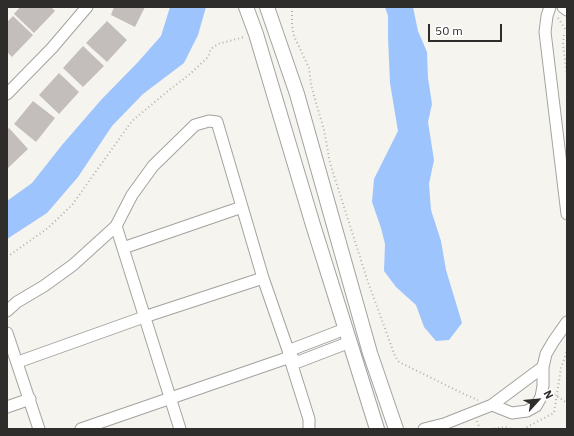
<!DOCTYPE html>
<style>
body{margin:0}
#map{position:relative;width:574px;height:436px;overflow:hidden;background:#f6f4ef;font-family:"IBM Plex Sans",sans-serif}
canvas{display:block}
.frame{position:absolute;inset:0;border:8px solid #2e2d2b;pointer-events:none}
.north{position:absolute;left:518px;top:380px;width:40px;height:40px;-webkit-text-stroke:3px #fff;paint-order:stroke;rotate:63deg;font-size:11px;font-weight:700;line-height:16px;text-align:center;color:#2e2d2b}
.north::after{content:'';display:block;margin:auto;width:14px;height:18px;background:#2e2d2b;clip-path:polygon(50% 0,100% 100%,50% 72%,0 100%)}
.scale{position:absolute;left:428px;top:24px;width:74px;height:18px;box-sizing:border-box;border:2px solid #2e2d2b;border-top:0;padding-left:5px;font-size:12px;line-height:14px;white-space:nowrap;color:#2e2d2b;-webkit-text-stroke:3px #fff;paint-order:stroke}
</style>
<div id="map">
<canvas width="574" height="436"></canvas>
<div class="frame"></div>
<div class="north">N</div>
<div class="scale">50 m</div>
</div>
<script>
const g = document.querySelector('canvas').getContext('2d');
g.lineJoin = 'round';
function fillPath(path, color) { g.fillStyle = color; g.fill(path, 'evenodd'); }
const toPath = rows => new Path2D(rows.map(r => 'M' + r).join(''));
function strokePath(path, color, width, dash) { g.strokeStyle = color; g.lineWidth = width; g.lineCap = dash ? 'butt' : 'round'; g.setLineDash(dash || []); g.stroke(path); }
const water = toPath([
 [170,7,206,7,198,35,184,63,143,94,112,126,78,177,47,213,7,239,7,201,32,183,62,145,101,100,138,62,161,36],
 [385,7,413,7,418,31,427,52,428,78,432,104,428,122,434,160,429,184,431,210,441,241,446,270,462,323,449,340,436,341,424,327,416,305,396,287,384,271,385,244,381,228,372,202,374,179,398,131,390,83,388,37,388,16]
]);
const building = toPath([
 [20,7,51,7,55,11,34,33,14,14],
 [114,7,145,7,135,27,111,15],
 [13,16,33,35,12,57,7,52,7,22],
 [107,21,127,40,107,62,86,43],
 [83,46,104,66,83,87,63,68],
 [59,73,79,92,59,114,39,95],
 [33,101,55,118,36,142,14,124],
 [9,128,28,149,7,169,7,130]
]);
const path = toPath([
 [292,7,292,25,294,36,309,68,311,85,324,130,330,163,368,282,395,356,399,362,466,395,478,400],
 [558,18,567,32],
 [567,33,564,34,563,44,567,76],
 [7,257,48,228,72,205,132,121,168,91,190,74,208,57,211,49,218,44,244,37],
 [551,392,567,403],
 [477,421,480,429],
 [490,429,505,427,512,429],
 [523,429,554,413,561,368,567,351]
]);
const minor = toPath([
 [550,7,547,16,545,32,567,214],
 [563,7,567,10],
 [7,94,52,48,87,7],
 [116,226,180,429],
 [123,248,242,207],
 [7,311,17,302,44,286,73,265,116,226,132,195,153,166,195,125,209,121,217,122,263,278,288,350,291,362,309,419,309,429],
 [7,333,39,429],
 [290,357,298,362,350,342],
 [18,362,144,317,263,278],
 [492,405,512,413,527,411,536,406,541,397,543,386,543,367,546,354,553,342,567,322],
 [7,407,30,399],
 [81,429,290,357,293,349,345,329],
 [424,429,444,424,492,405,543,367]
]);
const tertiary = toPath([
 [246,7,256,34,313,225,377,429],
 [267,7,297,94,370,353,396,429]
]);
fillPath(water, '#9dc4fd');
fillPath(building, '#c3bebc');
strokePath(minor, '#a4a29e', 13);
strokePath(tertiary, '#a4a29e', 16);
strokePath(path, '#b4b2ae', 2, [1, 3]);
strokePath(minor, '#fff', 11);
strokePath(tertiary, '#fff', 14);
</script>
